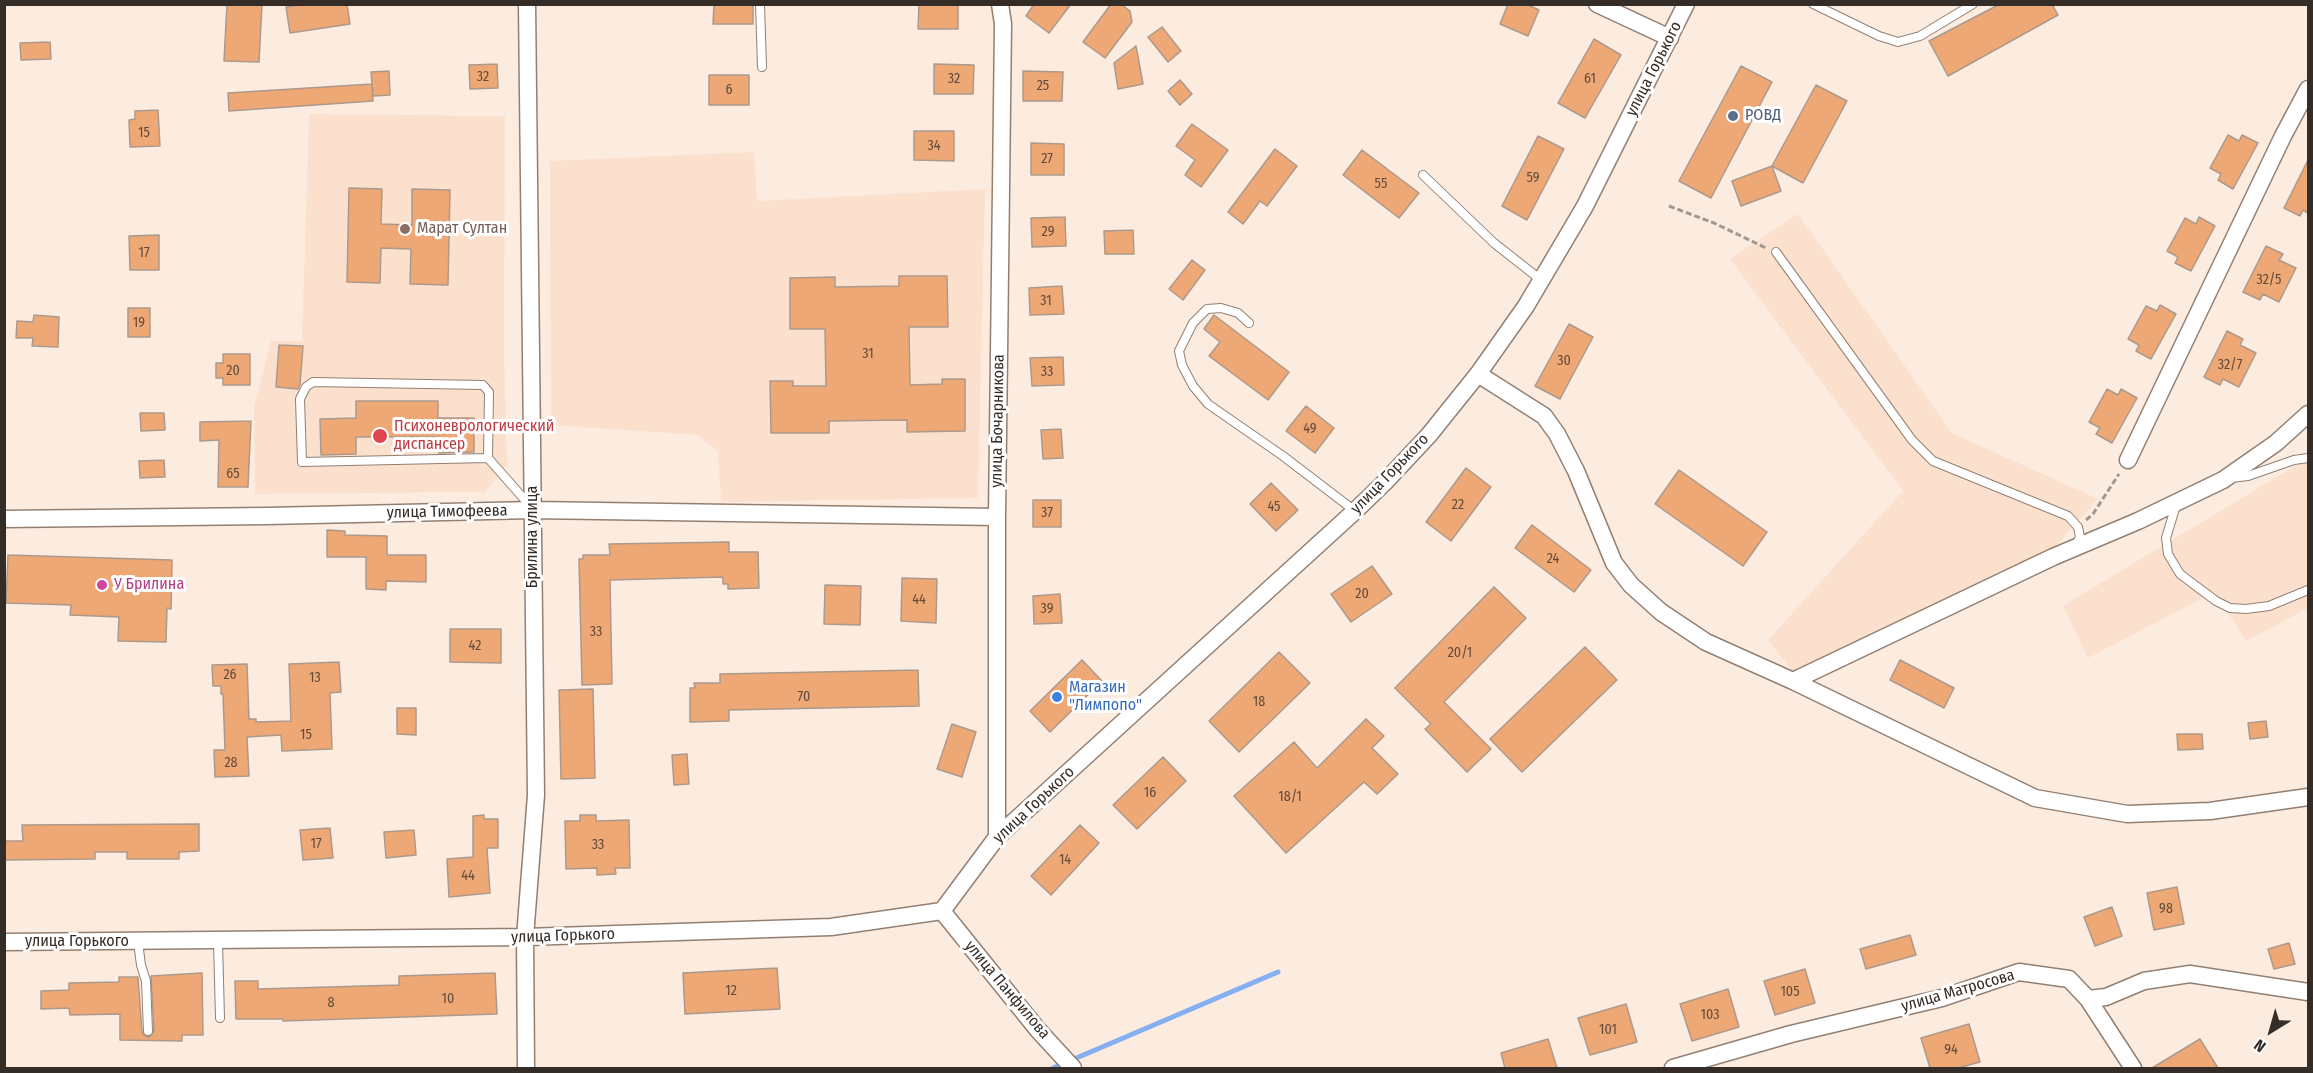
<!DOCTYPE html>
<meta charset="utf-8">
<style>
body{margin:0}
#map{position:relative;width:2313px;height:1073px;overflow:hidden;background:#fcece0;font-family:"Fira Sans Condensed",sans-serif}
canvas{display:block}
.frame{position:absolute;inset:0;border:6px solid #342c27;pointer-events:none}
.north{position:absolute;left:2241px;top:1001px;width:60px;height:60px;-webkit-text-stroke:4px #fff;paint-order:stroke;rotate:217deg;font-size:16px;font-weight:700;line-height:24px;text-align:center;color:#342c27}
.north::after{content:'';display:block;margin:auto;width:21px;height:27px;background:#342c27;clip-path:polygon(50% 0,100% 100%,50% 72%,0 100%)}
</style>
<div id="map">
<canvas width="2313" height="1073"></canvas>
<div class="frame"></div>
<div class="north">N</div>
</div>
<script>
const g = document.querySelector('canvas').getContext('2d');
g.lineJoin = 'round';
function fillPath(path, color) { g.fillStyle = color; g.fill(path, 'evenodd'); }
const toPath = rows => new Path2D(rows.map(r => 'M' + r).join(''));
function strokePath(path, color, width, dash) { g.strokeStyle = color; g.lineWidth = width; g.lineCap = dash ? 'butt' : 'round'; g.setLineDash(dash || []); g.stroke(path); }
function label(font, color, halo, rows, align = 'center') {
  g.font = font + ' "Fira Sans Condensed",sans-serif'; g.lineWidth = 6; g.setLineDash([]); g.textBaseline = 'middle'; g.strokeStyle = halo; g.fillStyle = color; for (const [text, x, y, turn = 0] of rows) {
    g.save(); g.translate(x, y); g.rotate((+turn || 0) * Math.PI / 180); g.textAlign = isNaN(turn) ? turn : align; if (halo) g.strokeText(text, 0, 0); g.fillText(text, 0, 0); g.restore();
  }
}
const built = toPath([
 [309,114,505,116,504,351,507,465,485,492,255,494,254,407,271,341,302,341],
 [754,152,757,201,985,189,978,498,721,502,718,451,697,435,551,425,550,161],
 [1798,214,1952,433,2098,499,2053,549,1795,674,1768,640,1903,491,1730,259],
 [2308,458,2308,608,2246,641,2214,592,2088,658,2063,606]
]);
const stream = toPath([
 [1053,1068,1278,972]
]);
const building = toPath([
 [227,4,262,4,259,62,224,61,227,4],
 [305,4,347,4,350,24,290,33,286,7,305,4],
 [714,4,753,4,753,24,713,24,714,4],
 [919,4,958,4,958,29,918,29,919,4],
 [1034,4,1071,4,1049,33,1026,16,1034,4],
 [1111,4,1121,4,1130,11,1132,22,1105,58,1083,42,1111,4],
 [1508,4,1526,4,1539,10,1528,36,1500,24,1508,4],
 [2000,4,2052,4,2058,15,1948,76,1929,41,2000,4],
 [1162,27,1181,51,1168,62,1148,37,1162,27],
 [1594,39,1621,55,1585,118,1558,103,1594,39],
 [50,42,51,59,21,60,20,43,50,42],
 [1136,46,1143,84,1118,89,1114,63,1136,46],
 [497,64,498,88,470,89,469,65,497,64],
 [934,64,974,65,973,94,934,94,934,64],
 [1741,66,1772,82,1711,198,1679,181,1741,66],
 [389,71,390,95,373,96,372,85,373,101,229,111,228,93,372,84,371,72,389,71],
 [1023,71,1063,72,1062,101,1023,101,1023,71],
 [709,75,749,75,749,105,709,105,709,75],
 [1180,80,1192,94,1180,105,1168,91,1180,80],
 [1816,85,1847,101,1803,183,1772,166,1816,85],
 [158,110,160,146,130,147,129,120,135,119,135,111,158,110],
 [1192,124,1228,150,1201,187,1185,175,1195,160,1176,146,1192,124],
 [914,131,954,131,954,161,914,160,914,131],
 [2228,135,2239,141,2242,135,2258,143,2233,189,2218,180,2221,174,2210,168,2228,135],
 [1538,136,1564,149,1527,220,1502,206,1538,136],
 [1031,143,1064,144,1064,175,1031,175,1031,143],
 [1275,149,1297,166,1267,206,1260,201,1243,224,1228,212,1275,149],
 [1362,150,1419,193,1399,218,1343,175,1362,150],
 [2308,160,2308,213,2303,210,2300,216,2284,208,2308,160],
 [1772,166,1781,191,1741,206,1732,181,1772,166],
 [349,188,382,189,381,224,412,225,412,189,450,190,448,285,410,284,411,249,381,248,380,283,347,282,349,188],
 [1065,217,1066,246,1032,247,1031,218,1065,217],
 [2199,217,2215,226,2191,271,2175,263,2178,257,2167,251,2185,218,2196,224,2199,217],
 [1133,230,1134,254,1105,254,1104,231,1133,230],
 [159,235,159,270,130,270,129,236,159,235],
 [2266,246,2283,254,2279,260,2296,268,2279,302,2263,294,2260,300,2243,292,2266,246],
 [1192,260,1205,270,1183,300,1169,289,1192,260],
 [899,276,947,276,948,327,909,327,910,385,942,384,942,379,965,379,965,431,907,432,907,420,829,421,829,433,771,433,770,381,793,381,793,386,826,386,825,329,790,329,790,278,835,277,835,287,899,286,899,276],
 [1062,286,1064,314,1030,315,1029,288,1062,286],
 [2160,305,2176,314,2151,359,2136,351,2139,345,2128,339,2146,306,2157,311,2160,305],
 [128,308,150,308,150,337,128,337,128,308],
 [34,315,59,317,58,347,32,346,33,338,16,338,17,321,33,322,34,315],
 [1214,315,1289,372,1268,400,1209,356,1220,342,1204,329,1214,315],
 [1569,324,1593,337,1560,399,1535,386,1569,324],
 [2227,331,2243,339,2240,345,2256,353,2239,387,2223,379,2220,385,2204,377,2227,331],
 [279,345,303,346,300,384,298,389,276,387,279,345],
 [223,354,250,354,250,385,223,385,223,378,216,378,216,363,223,363,223,354],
 [1063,357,1064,385,1032,386,1030,358,1063,357],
 [2107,389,2118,395,2121,389,2137,398,2112,443,2096,434,2100,428,2089,422,2107,389],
 [356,401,438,401,438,418,474,418,474,452,439,453,439,437,356,437,356,454,321,455,320,419,356,418,356,401],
 [1306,406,1334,428,1315,453,1286,431,1306,406],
 [140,413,164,413,165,430,141,431,140,413],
 [251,421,248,487,218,487,219,440,200,441,200,422,251,421],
 [1061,429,1063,458,1043,459,1041,430,1061,429],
 [164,460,165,477,140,478,139,461,164,460],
 [1466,468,1491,487,1451,541,1426,522,1466,468],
 [1679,470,1767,532,1743,566,1655,504,1679,470],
 [1271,483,1298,510,1276,531,1250,504,1271,483],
 [1033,500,1061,500,1061,527,1033,527,1033,500],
 [1532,525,1591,570,1574,592,1515,548,1532,525],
 [327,530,345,531,345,535,387,536,387,555,426,555,426,582,386,581,386,590,366,589,366,557,327,557,327,530],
 [729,542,729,552,758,552,759,588,728,589,728,584,723,584,723,577,610,580,612,684,582,685,579,559,583,559,583,555,610,555,609,544,729,542],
 [8,555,172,560,171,609,167,608,166,642,118,641,119,617,70,615,71,605,6,603,8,555],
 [1372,566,1392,594,1351,622,1331,594,1372,566],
 [902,578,937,579,936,623,901,621,902,578],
 [825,585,861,586,860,625,824,624,825,585],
 [1494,587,1526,618,1444,702,1491,749,1467,772,1425,729,1431,724,1395,688,1494,587],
 [1060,594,1062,623,1034,624,1033,596,1060,594],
 [450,629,501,629,501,663,450,662,450,629],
 [1585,647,1617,680,1522,772,1490,739,1585,647],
 [1279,652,1310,683,1239,752,1209,721,1279,652],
 [1082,660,1102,681,1050,732,1030,711,1082,660],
 [1900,660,1954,688,1944,708,1890,680,1900,660],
 [339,662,341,692,330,693,332,749,282,751,281,735,247,737,249,776,215,777,214,750,225,750,223,694,221,694,221,686,213,686,212,665,247,664,249,719,256,719,256,722,291,721,289,664,339,662],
 [918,670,919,706,729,710,729,721,690,722,690,688,695,688,694,683,720,683,720,674,918,670],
 [593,689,595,778,561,779,559,690,593,689],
 [397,708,416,708,416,735,397,734,397,708],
 [1366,719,1384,736,1372,748,1398,774,1377,794,1364,782,1286,853,1234,796,1294,742,1317,768,1366,719],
 [2266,721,2268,737,2250,739,2248,723,2266,721],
 [952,724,976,732,962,777,937,769,952,724],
 [2177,734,2202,734,2203,749,2178,750,2177,734],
 [687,754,689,784,674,785,672,755,687,754],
 [1163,757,1186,781,1137,829,1113,805,1163,757],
 [484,815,484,819,498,819,498,848,487,848,490,893,449,897,447,859,473,857,473,816,484,815],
 [580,815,596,815,596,821,629,820,630,868,615,868,616,874,597,875,597,868,566,869,565,821,580,821,580,815],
 [199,824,199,851,179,852,179,859,127,859,127,852,95,852,95,859,4,860,4,841,23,841,22,825,199,824],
 [1080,825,1099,843,1051,895,1031,876,1080,825],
 [330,828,333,858,303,860,300,830,330,828],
 [414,830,416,855,386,858,384,832,414,830],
 [2177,887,2184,924,2154,930,2147,893,2177,887],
 [2112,907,2122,936,2095,946,2084,917,2112,907],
 [1910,935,1916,955,1866,969,1860,949,1910,935],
 [2289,943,2295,964,2274,969,2268,949,2289,943],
 [777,968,780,1009,685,1014,683,973,777,968],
 [1805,969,1815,1003,1775,1015,1764,981,1805,969],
 [202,973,203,1035,182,1035,182,1041,120,1040,120,1014,70,1015,69,1008,41,1009,41,991,69,990,69,983,119,982,119,977,138,977,142,1032,145,1036,149,1037,154,1031,151,976,202,973],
 [495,973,497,1014,283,1021,283,1019,236,1019,235,981,258,981,258,989,399,985,399,976,495,973],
 [1728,989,1739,1027,1692,1041,1680,1004,1728,989],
 [1626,1004,1637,1042,1590,1055,1578,1018,1626,1004],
 [1969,1024,1980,1062,1958,1068,1930,1068,1921,1038,1969,1024],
 [1548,1039,1557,1068,1505,1068,1501,1053,1548,1039],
 [2200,1039,2218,1068,2152,1068,2200,1039]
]);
const path = toPath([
 [1669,206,1714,223,1766,248],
 [2086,520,2093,514,2119,474]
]);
const service = toPath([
 [760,4,762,67],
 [1813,4,1879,36,1898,42,1920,36,1973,4],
 [1423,175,1494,243,1541,280],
 [1776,252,1912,440,1933,461,2068,516,2078,527,2080,537,2075,547],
 [1249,323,1238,313,1221,308,1207,309,1193,323,1179,351,1182,365,1193,386,1208,404,1283,456,1355,511],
 [488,458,302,462,300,399,306,387,313,382,483,385,489,392,488,458,532,508],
 [2231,478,2248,476,2294,460,2308,458],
 [2177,502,2166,538,2168,554,2180,574,2216,601,2230,608,2246,609,2269,606,2308,590],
 [218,941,220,1018],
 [138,942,141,965,146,981,148,1031]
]);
const minor = toPath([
 [1597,4,1670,38],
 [1478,374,1544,416,1557,434,1576,471,1614,563,1631,585,1661,612,1706,642,1793,681,2035,798,2127,814,2210,811,2308,797],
 [2128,460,2283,136,2308,89],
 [4,519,267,516,533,510,997,517],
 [1793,681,2053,557,2138,521,2223,480,2276,443,2308,414],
 [997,837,997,517,1003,24,1000,4],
 [942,911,1038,1030,1073,1068],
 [4,942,525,937,831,927,942,911,997,837,1355,511,1385,482,1429,435,1478,374,1526,306,1585,206,1686,4],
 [2088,999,2133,1068],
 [526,1068,525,937,536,795,527,4],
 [1673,1068,1791,1034,1942,998,2019,972,2069,979,2088,999,2106,997,2144,981,2190,974,2308,992]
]);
const markers = [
 [1733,116,6,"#5c6f8a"],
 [405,229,6,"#8d6e63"],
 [380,436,8,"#e0444e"],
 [102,585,6,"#d1479c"],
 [1057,697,6,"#3f7fe0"]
];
const numberNames = [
 ["32",483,77],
 ["32",954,79],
 ["61",1590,79],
 ["25",1043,86],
 ["6",729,90],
 ["15",144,133],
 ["34",934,146],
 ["27",1047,159],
 ["59",1533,178],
 ["55",1381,184],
 ["29",1048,232],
 ["17",144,253],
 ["32/5",2269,280],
 ["31",1046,301],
 ["19",139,323],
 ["31",868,354],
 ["30",1564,361],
 ["32/7",2230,365],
 ["20",233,371],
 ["33",1047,372],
 ["49",1310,429],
 ["65",233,474],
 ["22",1458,505],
 ["45",1274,507],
 ["37",1047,513],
 ["24",1553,559],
 ["20",1362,594],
 ["44",919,600],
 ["39",1047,609],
 ["33",596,632],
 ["42",475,646],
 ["20/1",1460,653],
 ["26",230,675],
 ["13",315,678],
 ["70",804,697],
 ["18",1259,702],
 ["15",306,735],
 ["28",231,763],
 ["16",1150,793],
 ["18/1",1290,797],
 ["17",316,844],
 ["33",598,845],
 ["14",1065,860],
 ["44",468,876],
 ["98",2166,909],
 ["12",731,991],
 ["105",1790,992],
 ["10",448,999],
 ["8",331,1003],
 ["103",1710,1015],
 ["101",1608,1030],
 ["94",1951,1050]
];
const streetNames = [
 ["улица Горького",1654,69,-63],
 ["улица Бочарникова",998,421,-89],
 ["улица Горького",1390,474,-46],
 ["улица Тимофеева",447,512,-1],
 ["Брилина улица",533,537,-90],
 ["улица Горького",1034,805,-43],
 ["улица Горького",563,936,-2],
 ["улица Горького",77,942],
 ["улица Панфилова",1007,990,50],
 ["улица Матросова",1958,991,-16]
];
const serviceNames = [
 ["РОВД",1745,116]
];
const educationNames = [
 ["Марат Султан",417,229]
];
const healthNames = [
 ["Психоневрологический",394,427],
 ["диспансер",394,445]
];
const hotelNames = [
 ["У Брилина",114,585]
];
const shopNames = [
 ["Магазин",1069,688],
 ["\"Лимпопо\"",1069,706]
];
fillPath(built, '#fbe0cd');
strokePath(stream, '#86aff1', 5);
fillPath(building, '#eda875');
strokePath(building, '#ac998b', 1.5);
strokePath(service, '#927f72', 10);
strokePath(minor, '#927f72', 19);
strokePath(path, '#a3978e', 3, [6, 3]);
strokePath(service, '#fff', 8);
strokePath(minor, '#fff', 16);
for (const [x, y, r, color] of markers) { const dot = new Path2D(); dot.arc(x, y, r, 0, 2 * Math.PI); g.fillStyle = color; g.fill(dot); strokePath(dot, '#fff', 2); }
label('14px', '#624b3a', null, numberNames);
label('16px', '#342c27', '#fff', streetNames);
label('16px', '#4e5e75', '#fff', serviceNames, 'left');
label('16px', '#785e54', '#fff', educationNames, 'left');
label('16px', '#be3a42', '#fff', healthNames, 'left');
label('16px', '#b23c85', '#fff', hotelNames, 'left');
label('16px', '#366cbe', '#fff', shopNames, 'left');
</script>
